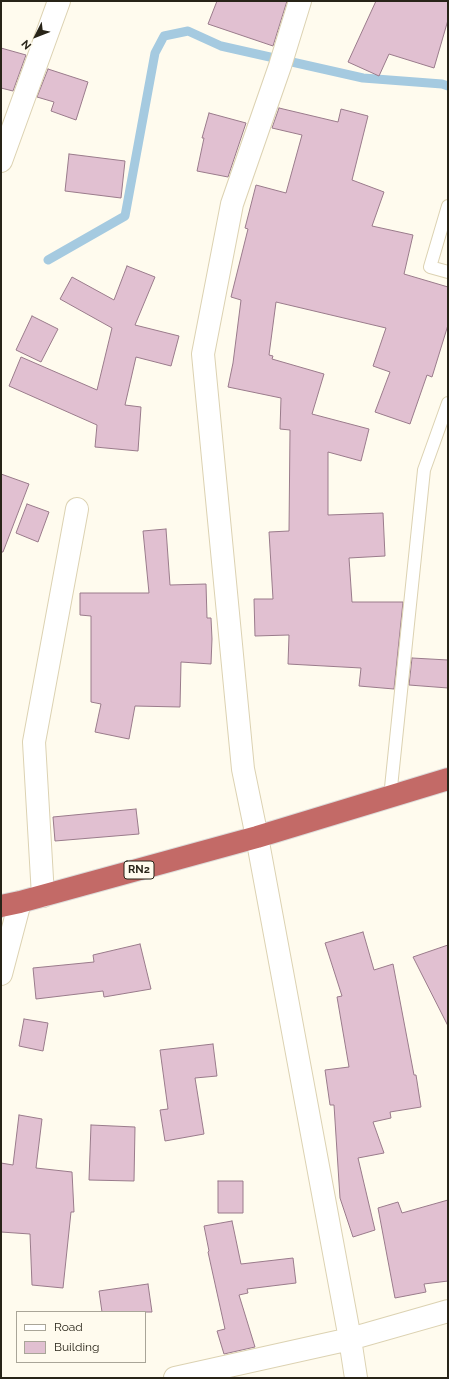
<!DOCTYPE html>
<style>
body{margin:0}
#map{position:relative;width:449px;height:1379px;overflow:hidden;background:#fffbee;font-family:Raleway,sans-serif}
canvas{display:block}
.frame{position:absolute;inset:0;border:2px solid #282418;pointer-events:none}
.legend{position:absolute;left:16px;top:1311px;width:130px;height:52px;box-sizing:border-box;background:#fffbee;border:1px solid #a9a598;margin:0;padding:5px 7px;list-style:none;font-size:12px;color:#282418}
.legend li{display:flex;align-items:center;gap:8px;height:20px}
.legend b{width:20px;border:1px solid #a9a598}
.north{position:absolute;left:16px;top:16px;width:40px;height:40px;-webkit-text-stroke:3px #fffbee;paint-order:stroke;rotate:228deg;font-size:11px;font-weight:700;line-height:16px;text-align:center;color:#282418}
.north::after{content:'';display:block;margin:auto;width:14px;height:18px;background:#282418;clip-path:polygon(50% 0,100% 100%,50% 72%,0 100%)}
</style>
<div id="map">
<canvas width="449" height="1379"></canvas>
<div class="frame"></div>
<ul class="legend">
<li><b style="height:5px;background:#fff"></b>Road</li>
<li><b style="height:11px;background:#e1c0d1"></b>Building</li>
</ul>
<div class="north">N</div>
</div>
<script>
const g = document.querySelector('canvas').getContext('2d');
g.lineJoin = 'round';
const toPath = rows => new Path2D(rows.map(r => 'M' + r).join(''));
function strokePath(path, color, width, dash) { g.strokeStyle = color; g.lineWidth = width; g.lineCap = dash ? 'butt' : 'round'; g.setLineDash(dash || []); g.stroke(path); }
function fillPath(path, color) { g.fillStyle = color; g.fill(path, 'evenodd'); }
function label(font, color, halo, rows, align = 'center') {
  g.font = font + ' Raleway,sans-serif'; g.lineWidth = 4; g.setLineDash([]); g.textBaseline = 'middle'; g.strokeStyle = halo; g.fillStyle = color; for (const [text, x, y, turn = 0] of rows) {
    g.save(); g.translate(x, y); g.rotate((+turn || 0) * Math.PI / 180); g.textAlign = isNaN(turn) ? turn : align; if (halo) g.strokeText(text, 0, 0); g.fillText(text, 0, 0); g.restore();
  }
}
const stream = toPath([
 [48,260,125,216,155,53,164,36,188,31,221,46,363,78,442,84,448,86]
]);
const building = toPath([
 [217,1,287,1,273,46,208,24,217,1],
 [376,1,448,1,448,20,434,68,389,54,379,76,348,62,376,1],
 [1,48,26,55,13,91,1,88,1,48],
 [48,69,88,82,76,120,51,111,54,102,37,97,48,69],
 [279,108,338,122,341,109,368,116,352,180,384,192,372,226,413,235,404,274,448,287,448,325,432,377,427,375,410,424,375,412,390,372,373,366,386,328,276,302,269,355,273,356,272,359,324,374,312,414,369,429,361,461,328,452,328,515,383,513,385,556,349,558,352,602,403,602,394,689,359,686,361,668,288,664,289,635,255,636,254,599,273,599,269,532,289,531,290,430,280,429,281,398,228,387,233,363,241,300,231,297,248,229,245,228,256,185,286,193,302,135,272,128,279,108],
 [209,113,246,123,228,177,197,171,204,138,202,138,209,113],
 [69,154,125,161,121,198,65,191,69,154],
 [127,266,155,277,135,325,179,336,171,366,136,357,125,405,141,407,138,451,95,447,97,425,9,386,21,357,97,390,112,328,60,299,72,277,114,300,127,266],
 [32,316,58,329,41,362,16,350,32,316],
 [1,474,29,484,3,552,1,552,1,474],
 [27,504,49,512,38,542,16,533,27,504],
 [166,529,170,585,206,584,207,618,211,618,212,639,211,664,181,662,180,707,135,706,129,739,95,732,101,704,91,702,91,616,80,615,80,593,149,593,143,531,166,529],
 [412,658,448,660,448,688,409,685,412,658],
 [136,809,139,834,55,841,53,817,136,809],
 [363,932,374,970,393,964,414,1075,416,1075,421,1107,390,1112,391,1118,373,1122,384,1153,358,1158,375,1230,353,1237,340,1198,334,1105,330,1105,325,1070,349,1067,337,997,342,996,325,943,363,932],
 [140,944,151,989,104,997,103,991,36,999,33,968,94,962,93,955,140,944],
 [448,945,448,1026,413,957,448,945],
 [24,1019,48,1023,43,1051,19,1046,24,1019],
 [213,1044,217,1076,195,1078,204,1134,165,1141,160,1110,168,1109,160,1050,213,1044],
 [19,1115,42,1119,36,1168,72,1172,74,1212,71,1212,63,1288,32,1285,30,1234,1,1232,1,1163,13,1165,19,1115],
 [91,1125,135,1127,134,1181,89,1180,91,1125],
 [218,1181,243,1181,243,1213,218,1213,218,1181],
 [448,1200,448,1281,424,1284,426,1292,395,1298,378,1208,398,1202,402,1213,448,1200],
 [232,1221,241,1264,293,1258,296,1283,247,1289,248,1293,239,1295,255,1347,224,1354,217,1331,225,1329,208,1252,209,1251,204,1226,232,1221],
 [148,1284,152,1312,102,1312,99,1291,148,1284]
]);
const lane = toPath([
 [448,206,430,267,448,272],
 [390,797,424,470,448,403]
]);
const street = toPath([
 [300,1,280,66,232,204,203,354,243,769,257,837,350,1339,356,1378],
 [1,161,59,1],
 [43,896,34,742,77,509],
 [1,974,20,902],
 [175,1378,350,1339,448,1311]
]);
const highway = toPath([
 [1,906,20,902,257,837,448,779]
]);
const shields = [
 [139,870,30]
];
const shieldNames = [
 ["RN2",139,870]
];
strokePath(stream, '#a5cae0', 9);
fillPath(building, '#e1c0d1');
strokePath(building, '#9a7b8b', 1);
strokePath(lane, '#dcd2b2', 14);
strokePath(street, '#dcd2b2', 24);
strokePath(highway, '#dddcda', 24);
strokePath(lane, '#fff', 12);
strokePath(street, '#fff', 22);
strokePath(highway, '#c36a67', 22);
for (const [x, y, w] of shields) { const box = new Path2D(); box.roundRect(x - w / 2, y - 9, w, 18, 3); g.fillStyle = '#fffbee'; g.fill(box); strokePath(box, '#282418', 1); }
label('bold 11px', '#282418', null, shieldNames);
</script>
